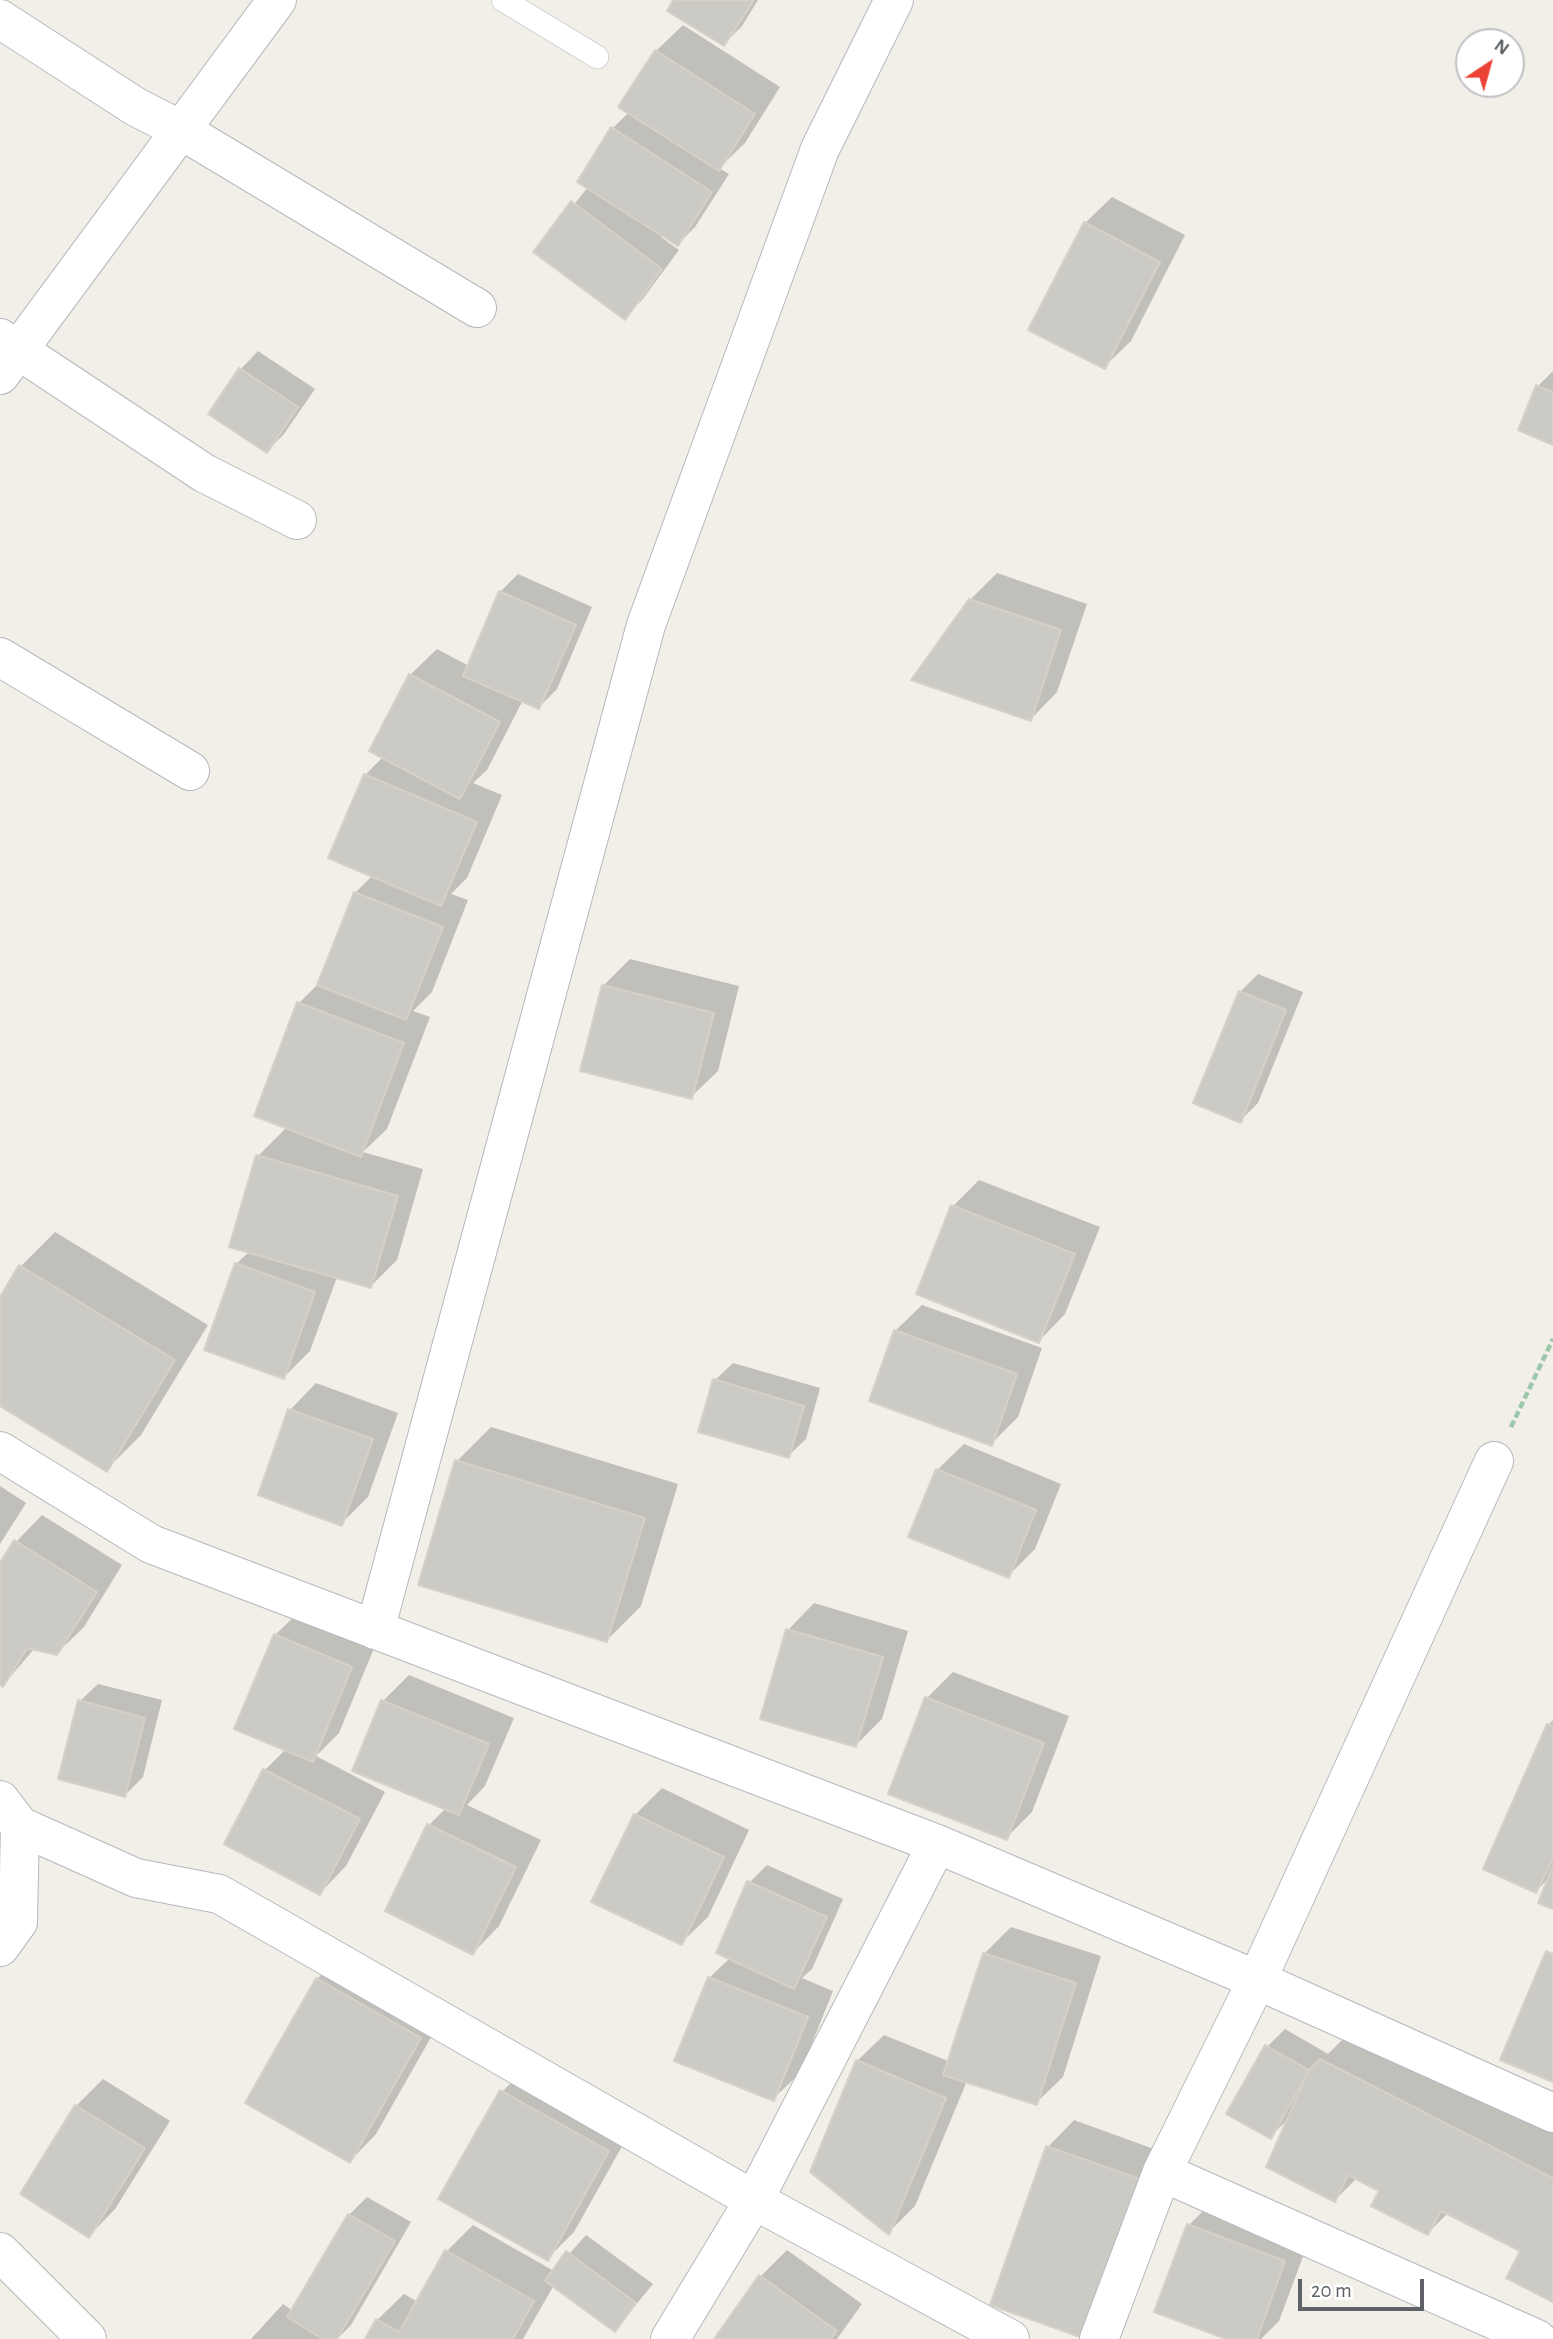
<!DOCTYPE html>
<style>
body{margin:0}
#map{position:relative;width:1553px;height:2339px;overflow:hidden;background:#f1efe8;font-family:"Alegreya Sans",sans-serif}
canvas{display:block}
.north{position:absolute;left:1455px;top:28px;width:70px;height:70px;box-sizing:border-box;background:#fff;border:2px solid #bfc1c3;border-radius:50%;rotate:36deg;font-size:19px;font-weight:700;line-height:28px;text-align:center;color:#5f6368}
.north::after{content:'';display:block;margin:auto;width:24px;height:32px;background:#ea4335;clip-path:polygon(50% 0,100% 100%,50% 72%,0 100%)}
.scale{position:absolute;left:1298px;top:2279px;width:126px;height:32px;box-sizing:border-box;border:4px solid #5f6368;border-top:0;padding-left:9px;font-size:21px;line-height:24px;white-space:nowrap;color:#5f6368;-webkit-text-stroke:5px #fff;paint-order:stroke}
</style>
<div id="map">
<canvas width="1553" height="2339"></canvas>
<div class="north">N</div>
<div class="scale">20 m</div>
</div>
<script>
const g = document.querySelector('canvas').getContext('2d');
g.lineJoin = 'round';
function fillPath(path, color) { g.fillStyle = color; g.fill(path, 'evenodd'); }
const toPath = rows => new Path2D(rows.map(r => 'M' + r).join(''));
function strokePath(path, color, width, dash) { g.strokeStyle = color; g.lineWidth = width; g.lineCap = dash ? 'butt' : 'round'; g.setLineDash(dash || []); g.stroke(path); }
const shadow = toPath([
 [676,0,758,0,742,26,724,44],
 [683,25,780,87,745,143,719,168,729,174,695,227,678,244,662,234,661,237,679,250,642,300,625,317,536,252,588,187,612,129,629,112,656,51],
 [1112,197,1185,235,1131,341,1104,367,1085,223],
 [258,351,315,389,284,434,267,451,241,369],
 [1553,371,1553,443,1538,386],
 [997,573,1087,604,1057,692,1031,719,970,600],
 [518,574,592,607,557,689,539,707,523,700,487,770,473,783,502,795,467,878,451,894,468,900,432,992,413,1011,430,1017,387,1129,363,1152,423,1169,397,1260,371,1286,337,1277,310,1351,284,1377,236,1264,250,1251,258,1156,287,1127,299,1003,321,981,355,893,373,875,365,775,383,757,410,675,437,649,469,666,500,592],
 [630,959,739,986,718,1071,691,1097,603,986],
 [1258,974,1303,992,1258,1103,1240,1121,1240,992],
 [979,1180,1100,1227,1065,1314,1039,1341,953,1206],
 [55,1232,208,1325,141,1435,106,1470,0,1404,0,1300,21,1266],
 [922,1305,1042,1348,1018,1417,991,1444,895,1331],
 [733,1363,820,1388,806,1439,788,1456,715,1380],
 [316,1383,398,1413,368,1497,341,1524,260,1494,290,1410],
 [491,1427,678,1484,641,1606,607,1640,457,1461],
 [964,1444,1061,1484,1035,1549,1008,1576,937,1470],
 [0,1486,26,1503,0,1544],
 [42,1515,122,1565,84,1627,57,1653,35,1648,3,1685,0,1683,0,1566,16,1542],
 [814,1603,908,1631,882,1719,856,1745,763,1718,788,1630],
 [302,1609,377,1641,339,1733,316,1756,385,1792,346,1866,320,1893,226,1843,265,1770,286,1749,275,1635],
 [953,1672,1069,1716,1032,1812,1006,1838,927,1698],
 [409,1675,514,1718,485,1786,467,1805,541,1840,499,1926,473,1953,429,1825,446,1808,383,1701],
 [98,1684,162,1700,143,1777,125,1795,80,1701],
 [1553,1720,1553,1907,1551,1876,1536,1891,1548,1725],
 [662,1788,749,1830,708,1917,681,1943,593,1901,635,1815],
 [767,1865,843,1899,812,1969,802,1978,833,1991,800,2073,773,2099,709,1978,730,1958,749,1883],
 [1011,1927,1101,1956,1063,2077,1036,2103,967,2081,915,2206,889,2232,857,2061,884,2035,948,2061,984,1954],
 [344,1953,446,2011,376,2134,350,2161,317,1979],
 [1356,2026,1553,2126,1553,2300,1522,2250,1448,2213,1428,2233,1381,2190,1357,2178,1335,2200,1289,2118,1270,2137,1267,2047,1285,2029,1328,2054],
 [528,2065,634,2125,574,2232,547,2259,502,2092],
 [103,2079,170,2121,115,2209,89,2236,76,2106],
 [1074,2120,1165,2153,1083,2336,1048,2147],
 [367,2197,411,2222,351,2325,337,2339,251,2339,283,2304,293,2311,349,2215],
 [1215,2199,1311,2235,1279,2321,1261,2339,1231,2339,1189,2225],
 [473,2225,554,2271,586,2235,653,2284,615,2330,554,2285,523,2339,367,2339,377,2320,404,2294,418,2302,447,2251],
 [787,2250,862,2304,837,2339,716,2339,761,2276]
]);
const building = toPath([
 [673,0,754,0,724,46,667,11,673,0],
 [655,50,755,114,719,171,618,107,655,50],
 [611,127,712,192,678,246,577,182,611,127],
 [571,201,662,269,625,320,533,252,571,201],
 [1084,222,1160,262,1105,369,1028,330,1084,222],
 [239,368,298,407,267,453,208,414,239,368],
 [1536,385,1553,392,1553,445,1518,430,1536,385],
 [499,591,576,625,539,709,463,676,499,591],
 [969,599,1061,630,1031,721,911,680,969,599],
 [409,674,500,722,460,799,369,751,409,674],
 [364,774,477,822,441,906,328,858,364,774],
 [354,892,443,927,406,1020,317,985,354,892],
 [602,985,714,1013,692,1099,580,1071,602,985],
 [1239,991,1286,1010,1241,1123,1193,1103,1239,991],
 [297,1002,404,1043,361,1157,254,1116,297,1002],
 [256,1155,398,1196,371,1288,229,1247,256,1155],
 [951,1205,1075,1254,1039,1343,916,1294,951,1205],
 [235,1263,315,1292,284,1379,204,1350,235,1263],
 [19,1265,175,1360,107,1472,0,1406,0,1297,19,1265],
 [894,1330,1017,1374,992,1446,869,1401,894,1330],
 [713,1379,804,1406,789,1458,698,1432,713,1379],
 [288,1409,373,1439,342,1526,258,1495,288,1409],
 [455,1460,645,1518,607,1642,418,1585,455,1460],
 [936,1469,1036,1510,1009,1578,908,1537,936,1469],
 [14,1540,97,1592,57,1655,27,1648,3,1687,0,1685,0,1563,14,1540],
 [786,1629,883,1657,856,1747,760,1719,786,1629],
 [274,1634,352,1667,313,1762,234,1729,274,1634],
 [925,1697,1044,1743,1007,1840,888,1794,925,1697],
 [78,1700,145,1718,125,1797,58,1779,78,1700],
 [381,1700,489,1744,459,1815,352,1771,381,1700],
 [1547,1724,1553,1726,1553,1859,1536,1893,1483,1869,1547,1724],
 [263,1769,360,1819,320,1895,224,1844,263,1769],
 [634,1814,724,1857,682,1945,591,1902,634,1814],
 [427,1824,516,1867,473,1955,385,1911,427,1824],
 [1553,1866,1553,1909,1538,1903,1553,1866],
 [747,1881,827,1917,794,1989,716,1953,747,1881],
 [1546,1951,1553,1954,1553,2082,1500,2060,1546,1951],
 [983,1953,1076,1983,1037,2105,943,2075,983,1953],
 [708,1977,808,2017,774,2101,674,2061,708,1977],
 [316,1978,421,2038,350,2163,245,2103,316,1978],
 [1265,2045,1309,2070,1271,2139,1226,2114,1265,2045],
 [1320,2059,1553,2178,1553,2302,1506,2278,1520,2251,1441,2211,1428,2235,1371,2206,1379,2191,1348,2175,1335,2202,1266,2167,1309,2070,1320,2059],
 [856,2060,946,2098,889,2235,810,2172,856,2060],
 [500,2090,609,2151,548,2261,438,2199,500,2090],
 [75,2105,145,2148,89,2238,20,2194,75,2105],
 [1046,2146,1140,2179,1083,2338,990,2305,1046,2146],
 [348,2214,395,2241,337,2339,323,2339,287,2317,348,2214],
 [1187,2224,1285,2261,1257,2339,1226,2339,1154,2312,1187,2224],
 [445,2250,534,2301,513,2339,365,2339,376,2319,399,2332,445,2250],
 [566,2251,636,2303,615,2332,545,2281,566,2251],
 [759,2275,837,2331,831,2339,714,2339,759,2275]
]);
const path = toPath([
 [1511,1427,1553,1339]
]);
const service = toPath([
 [503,0,597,57]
]);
const minor = toPath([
 [0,19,136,107,181,130,477,308],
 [0,338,204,473,297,520],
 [0,375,277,0],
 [0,657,190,771],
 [0,1451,151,1544,937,1844,1257,1980,1553,2113],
 [375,1630,646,625,820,149,894,0],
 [0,1800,20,1826,18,1922,0,1947],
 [20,1826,136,1878,219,1894,754,2200,1010,2339],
 [1162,2172,1537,2339],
 [0,2252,87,2339],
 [670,2339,754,2200,937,1844],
 [1099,2339,1162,2172,1257,1980,1494,1461]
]);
fillPath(shadow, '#0003');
fillPath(building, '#cccac5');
strokePath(building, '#d6d1c6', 2);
strokePath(service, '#b5b8bc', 24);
strokePath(minor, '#b5b8bc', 40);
strokePath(path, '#9cc7a9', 4.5, [7, 3.5]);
strokePath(service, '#fff', 23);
strokePath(minor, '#fff', 38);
</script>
